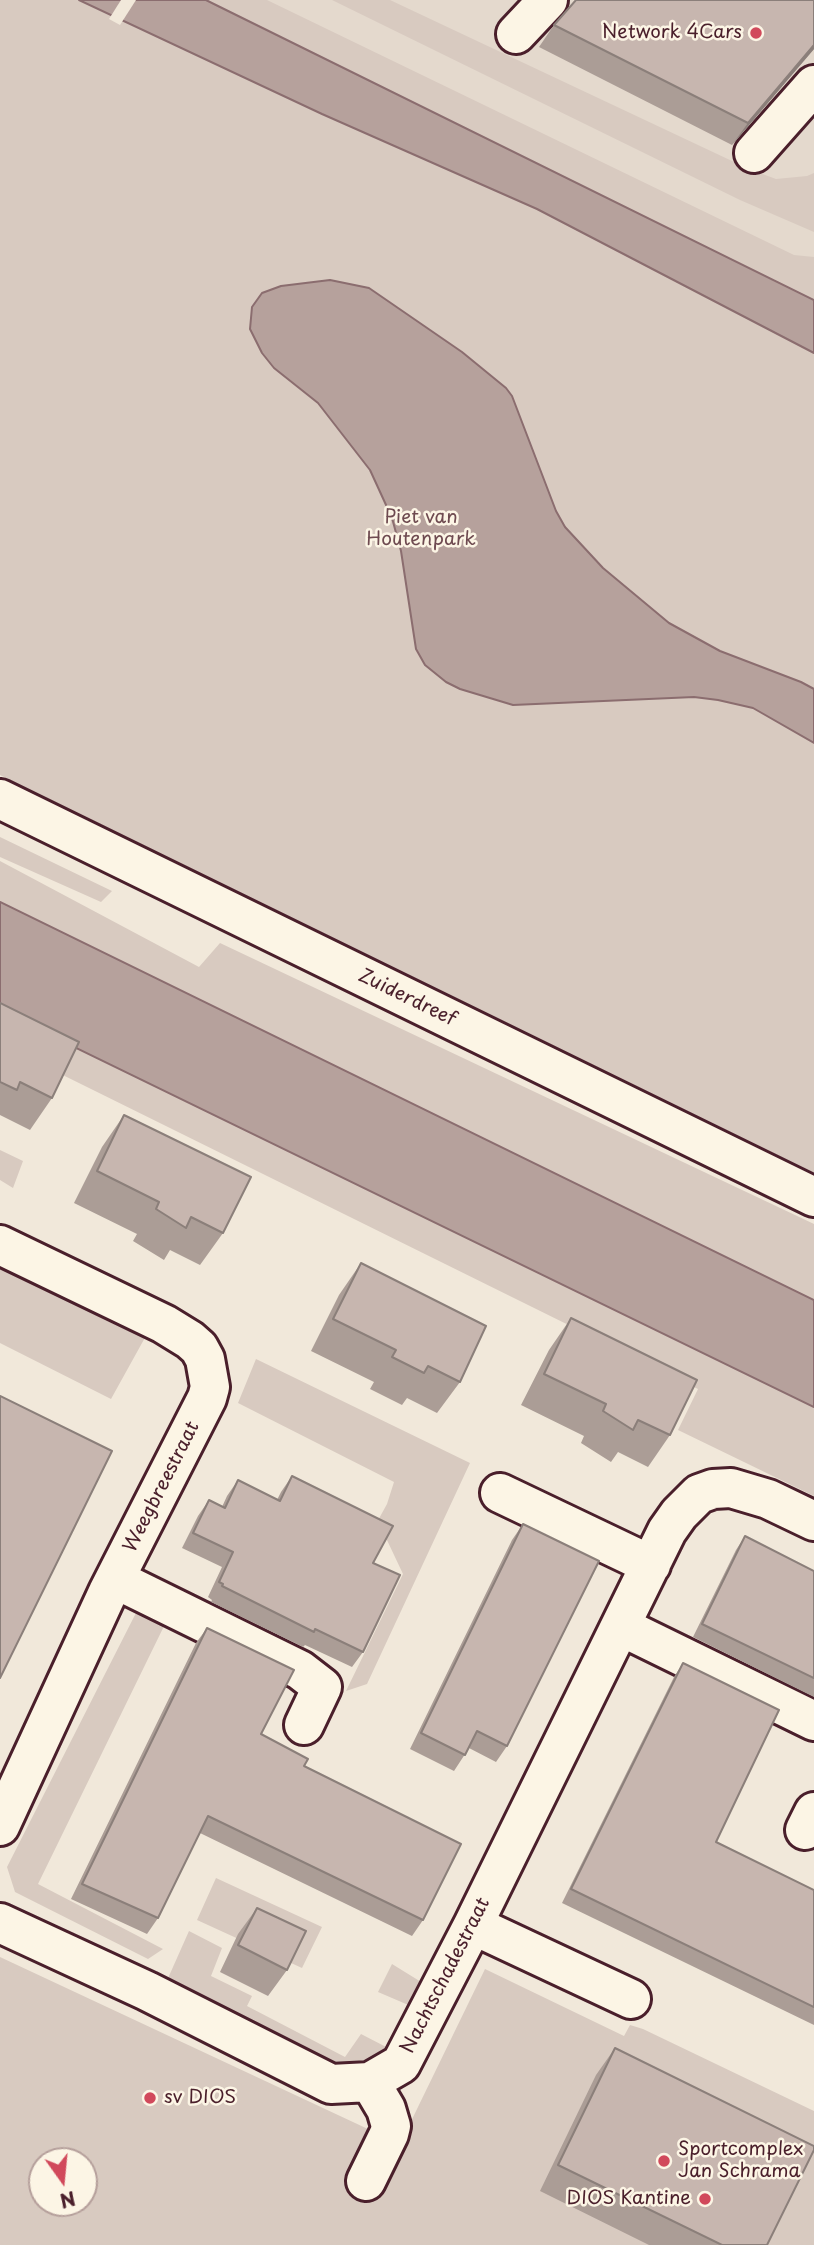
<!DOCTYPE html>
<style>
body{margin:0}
#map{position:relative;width:814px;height:2245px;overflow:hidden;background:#f1e8da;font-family:"Playpen Sans",sans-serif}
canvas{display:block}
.north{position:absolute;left:28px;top:2147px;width:70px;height:70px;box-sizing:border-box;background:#fcf5e5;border:2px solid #b59f9b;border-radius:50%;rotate:165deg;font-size:19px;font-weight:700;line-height:28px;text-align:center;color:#4a1f2b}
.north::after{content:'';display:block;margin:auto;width:24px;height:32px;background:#d1495b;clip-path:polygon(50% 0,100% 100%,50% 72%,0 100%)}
</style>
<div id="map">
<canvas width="814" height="2245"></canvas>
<div class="north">N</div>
</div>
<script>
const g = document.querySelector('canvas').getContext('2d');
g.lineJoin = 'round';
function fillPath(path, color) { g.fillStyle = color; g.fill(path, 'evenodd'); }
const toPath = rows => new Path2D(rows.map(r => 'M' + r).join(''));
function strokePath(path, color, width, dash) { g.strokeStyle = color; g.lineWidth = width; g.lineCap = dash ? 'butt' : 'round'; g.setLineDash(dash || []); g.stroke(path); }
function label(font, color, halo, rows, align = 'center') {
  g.font = font + ' "Playpen Sans",sans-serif'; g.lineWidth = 5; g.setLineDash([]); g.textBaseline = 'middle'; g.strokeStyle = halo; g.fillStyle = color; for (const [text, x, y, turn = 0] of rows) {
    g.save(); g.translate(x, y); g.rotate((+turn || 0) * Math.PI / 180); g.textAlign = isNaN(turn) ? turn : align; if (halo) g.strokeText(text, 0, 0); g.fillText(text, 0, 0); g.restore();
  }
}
const built = toPath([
 [230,0,814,0,814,264,799,264]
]);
const green = toPath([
 [0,0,267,0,794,255,814,257,814,1173,0,775],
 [332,0,390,0,749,169,776,179,807,176,814,173,814,232,740,200],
 [0,837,112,891,101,902,0,857],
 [0,861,199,967,220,943,814,1224,814,1300,0,902],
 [0,1011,814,1407,814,1496,678,1430,698,1389,0,1044],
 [0,1150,23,1161,13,1188,0,1180],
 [0,1265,147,1334,111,1399,0,1343],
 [256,1359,470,1463,367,1684,346,1691,403,1574,386,1538,371,1533,387,1504,394,1482,238,1403],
 [139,1607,167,1620,38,1884,163,1949,148,1959,15,1892,7,1867],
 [216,1878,322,1927,302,1968,197,1920],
 [189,1931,222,1948,211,1976,252,1996,247,2006,345,2057,361,2034,390,2049,382,2063,335,2073,165,1985],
 [0,1957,400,2144,485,1969,624,2036,630,2025,643,2029,814,2111,814,2245,0,2245],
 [42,2161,84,2161,84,2203,42,2203],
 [392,1964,426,1985,413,2007,378,1992]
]);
const water = toPath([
 [79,0,206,0,220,7,814,300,814,353,537,209,322,114,79,0],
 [330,280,369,288,462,352,506,388,512,396,556,511,565,527,603,568,669,623,720,651,801,682,814,689,814,743,753,708,718,700,694,697,513,705,460,689,446,682,425,665,416,649,401,551,392,518,370,470,318,403,274,368,262,353,250,329,252,307,262,293,281,286,330,280],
 [0,902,814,1300,814,1407,0,1011,0,902]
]);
const pier = toPath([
 [121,0,136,0,120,25,109,19]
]);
const minor = toPath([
 [516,34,548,0],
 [754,153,814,85],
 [0,799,814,1197],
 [0,1245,164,1324,190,1340,199,1348,205,1359,210,1387,207,1398,108,1592,0,1826],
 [500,1493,651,1565],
 [115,1579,300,1670,322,1687,304,1725],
 [622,1627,814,1721],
 [805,1830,814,1812],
 [0,1923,147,1991,331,2084,370,2082,401,2064,473,1925,667,1531,679,1514,699,1494,713,1489,731,1488,768,1499,814,1521],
 [473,1925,631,1999],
 [366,2181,389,2134,391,2126,386,2109,370,2082]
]);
const wall = toPath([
 [554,25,814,49,732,145,539,47],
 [0,1003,52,1098,30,1130,0,1115],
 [124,1115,223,1233,200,1265,170,1250,164,1260,133,1241,137,1234,74,1203,102,1147],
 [361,1263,460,1382,437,1413,407,1398,402,1405,370,1389,374,1382,311,1351,339,1295],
 [571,1318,670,1435,648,1467,618,1452,611,1462,581,1443,584,1436,521,1405,549,1350],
 [292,1476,373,1563,363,1652,352,1667,305,1645,303,1647,211,1602,212,1600,208,1597,222,1567,182,1548,198,1516,209,1500,222,1507,227,1496,238,1480,277,1500,281,1492],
 [523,1524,507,1746,496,1762,469,1748,454,1771,410,1749,512,1540],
 [745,1536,814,1571,814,1697,693,1637,736,1550],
 [207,1628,261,1734,304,1766,423,1920,412,1936,200,1833,158,1918,147,1934,71,1899,196,1643],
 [683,1663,716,1842,813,1890,814,1889,814,2025,562,1903,674,1677],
 [257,1908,287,1970,268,1996,220,1972,238,1934],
 [615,2048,767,2245,649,2245,540,2191,596,2075]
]);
const shadedWall = toPath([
 [814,45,814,49,732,145,748,123]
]);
const building = toPath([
 [576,0,814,0,814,45,748,123,554,25,576,0],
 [0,1003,79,1042,52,1098,20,1082,17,1090,0,1082,0,1003],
 [124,1115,251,1177,223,1233,191,1217,186,1228,156,1209,159,1202,97,1171,124,1115],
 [361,1263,486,1326,460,1382,428,1366,424,1373,392,1357,396,1350,333,1319,361,1263],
 [571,1318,697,1380,670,1435,638,1420,633,1430,603,1411,606,1404,544,1374,571,1318],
 [0,1396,112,1451,0,1678,0,1396],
 [292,1476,393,1526,373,1563,400,1575,363,1652,315,1629,314,1632,222,1586,223,1584,219,1582,233,1552,193,1533,209,1500,225,1508,238,1480,280,1501,292,1476],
 [523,1524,599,1561,507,1746,477,1731,465,1755,421,1733,523,1524],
 [745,1536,814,1571,814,1678,702,1624,745,1536],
 [207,1628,294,1670,261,1734,308,1759,304,1766,461,1844,423,1920,208,1816,158,1918,82,1884,207,1628],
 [683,1663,779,1710,716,1842,814,1890,814,2007,571,1889,683,1663],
 [257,1908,306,1931,287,1970,238,1945,257,1908],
 [615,2048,814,2146,814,2150,767,2245,722,2245,558,2165,615,2048]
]);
const markers = [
 [756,33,7,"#d1495b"],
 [150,2098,7,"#d1495b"],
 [664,2161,7,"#d1495b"],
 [705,2199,7,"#d1495b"]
];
const poiNames = [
 ["Network 4Cars",742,33],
 ["sv DIOS",164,2098,"left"],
 ["Sportcomplex",678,2150,"left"],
 ["Jan Schrama",678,2172,"left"],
 ["DIOS Kantine",691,2199]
];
const parkNames = [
 ["Piet van",421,518],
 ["Houtenpark",421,540]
];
const streetNames = [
 ["Zuiderdreef",407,998,26],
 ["Weegbreestraat",162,1487,-63],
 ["Nachtschadestraat",446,1976,-63]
];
fillPath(built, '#e4d9cd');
fillPath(green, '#d8cac0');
fillPath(water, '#b6a19c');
strokePath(water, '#8b6d6f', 2);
fillPath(pier, '#f1e8da');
strokePath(minor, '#4a1f2b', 44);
strokePath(minor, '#fcf5e5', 38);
fillPath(wall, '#ab9d96');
fillPath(shadedWall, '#8b7f7a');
fillPath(building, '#c7b6af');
strokePath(building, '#8b7f7a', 2);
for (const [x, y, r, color] of markers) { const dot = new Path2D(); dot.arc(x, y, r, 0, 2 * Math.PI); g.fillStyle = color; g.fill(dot); strokePath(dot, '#fcf5e5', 2.5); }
label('19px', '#4a1f2b', '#fcf5e5', poiNames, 'right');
label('19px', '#6e4a50', '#fcf5e5', parkNames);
label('19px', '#4a1f2b', '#fcf5e5', streetNames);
</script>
